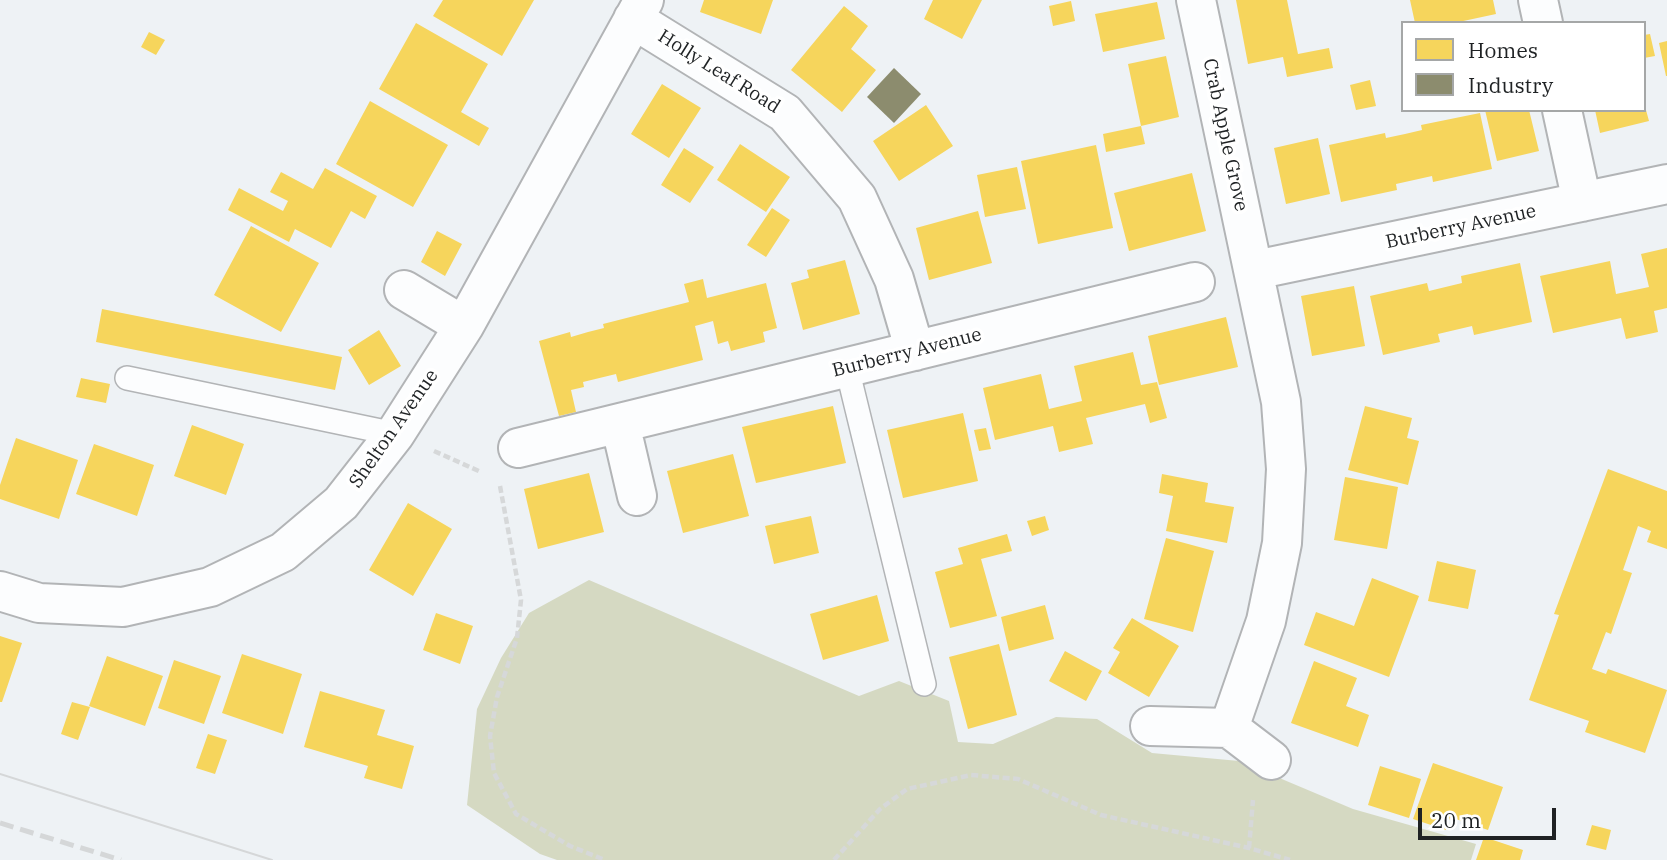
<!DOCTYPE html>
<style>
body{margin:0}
#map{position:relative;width:1667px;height:860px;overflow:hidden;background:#eef2f5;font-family:"IBM Plex Serif",serif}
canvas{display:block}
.legend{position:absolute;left:1401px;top:21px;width:245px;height:91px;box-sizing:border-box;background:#fff;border:2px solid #a5a7a7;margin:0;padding:9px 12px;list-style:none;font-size:21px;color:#1f2224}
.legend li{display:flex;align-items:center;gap:14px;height:35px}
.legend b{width:35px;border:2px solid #a5a7a7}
.scale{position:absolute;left:1418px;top:808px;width:138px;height:32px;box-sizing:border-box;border:4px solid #1f2224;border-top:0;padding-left:9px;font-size:21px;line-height:24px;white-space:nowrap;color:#1f2224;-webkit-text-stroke:5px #fff;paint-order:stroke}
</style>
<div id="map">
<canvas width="1667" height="860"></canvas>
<ul class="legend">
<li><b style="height:19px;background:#f6d55c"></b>Homes</li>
<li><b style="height:19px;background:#8c8c6e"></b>Industry</li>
</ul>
<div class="scale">20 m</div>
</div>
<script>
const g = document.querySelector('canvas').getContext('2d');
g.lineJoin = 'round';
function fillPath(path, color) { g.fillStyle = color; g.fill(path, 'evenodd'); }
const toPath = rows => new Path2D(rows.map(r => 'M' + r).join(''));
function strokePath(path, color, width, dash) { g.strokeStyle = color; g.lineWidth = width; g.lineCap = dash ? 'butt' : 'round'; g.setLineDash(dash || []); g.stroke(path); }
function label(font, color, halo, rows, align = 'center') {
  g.font = font + ' "IBM Plex Serif",serif'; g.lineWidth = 7; g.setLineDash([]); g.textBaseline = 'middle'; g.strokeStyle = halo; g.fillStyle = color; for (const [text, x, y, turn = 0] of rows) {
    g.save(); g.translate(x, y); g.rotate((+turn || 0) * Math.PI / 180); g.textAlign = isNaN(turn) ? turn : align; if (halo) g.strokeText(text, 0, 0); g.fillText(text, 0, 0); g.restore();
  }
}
const green = toPath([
 [589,580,859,696,899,681,949,701,958,742,993,744,1056,717,1097,719,1152,753,1239,761,1353,809,1476,844,1471,860,557,860,540,854,467,805,477,709,501,658,529,613]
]);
const homes = toPath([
 [443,0,534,0,502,56,433,16],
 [704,0,773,0,761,34,700,12],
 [933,0,982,0,962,39,924,19],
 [1236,0,1287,0,1298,54,1329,48,1333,68,1287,77,1283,57,1248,64],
 [1410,0,1493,0,1496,14,1454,23,1415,23],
 [1071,1,1075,21,1053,26,1049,6],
 [1157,2,1165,39,1103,52,1095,14],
 [844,6,868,26,851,49,876,70,842,112,791,70],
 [416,23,488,64,461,112,489,128,479,146,379,89],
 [149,32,165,40,156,55,141,47],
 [1650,34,1655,56,1644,58,1644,35],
 [1667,41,1667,76,1666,76,1659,43],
 [1166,56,1179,117,1141,126,1128,64],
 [1370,80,1376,106,1356,110,1350,85],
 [662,84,701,108,669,158,631,134],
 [370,101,448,145,413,207,336,164],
 [926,105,953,146,899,181,873,141],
 [1485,110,1529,110,1539,151,1497,161],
 [1595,110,1646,110,1649,121,1600,133],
 [1480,113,1492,169,1433,182,1432,176,1396,184,1397,190,1341,202,1329,145,1385,133,1386,138,1405,134,1422,130,1421,125],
 [1141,126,1145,144,1106,152,1103,134],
 [1318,138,1330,194,1286,204,1274,148],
 [740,144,790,177,766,212,717,180],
 [1096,145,1113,228,1038,244,1021,161],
 [684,148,714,167,690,203,661,185],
 [1017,167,1026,209,985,217,977,175],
 [325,168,377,196,365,219,351,211,331,248,295,229,289,242,228,210,239,188,283,211,288,201,270,192,281,172,313,189],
 [1192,173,1206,231,1129,251,1114,193],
 [772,208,790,220,766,257,747,245],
 [978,211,992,263,929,280,916,228],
 [251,226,319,263,281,332,214,295],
 [437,231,462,244,445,276,421,262],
 [1667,248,1667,308,1654,311,1658,332,1626,339,1621,318,1553,333,1540,276,1610,261,1616,294,1649,287,1641,254],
 [845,260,860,314,803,330,791,283,809,278,807,270],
 [1520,263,1532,322,1474,335,1472,326,1438,334,1440,342,1383,355,1370,296,1427,283,1429,291,1462,283,1461,276],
 [703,279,707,298,766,283,777,328,763,332,765,342,731,351,728,341,718,344,713,321,695,326,703,360,618,382,616,374,583,382,584,387,571,390,576,412,559,416,539,341,570,332,571,337,588,332,604,328,603,324,689,302,684,284],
 [1354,286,1365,346,1312,356,1301,296],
 [102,309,342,357,335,390,96,342],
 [1226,317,1238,367,1159,385,1148,336],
 [379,330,401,366,369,385,348,350],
 [1133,352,1141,385,1157,382,1167,418,1150,423,1145,404,1086,418,1093,444,1059,452,1053,426,995,440,983,388,1041,374,1049,409,1082,401,1074,366],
 [81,378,110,384,106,403,76,397],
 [833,406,846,463,756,483,742,427],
 [1365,406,1412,418,1407,438,1419,441,1408,485,1348,470],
 [963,413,978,481,903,498,887,430],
 [192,425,244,444,226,495,174,476],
 [986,428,991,449,979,451,974,430],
 [16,438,78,460,59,519,0,499,0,485],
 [94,444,154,465,137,516,76,494],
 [733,454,749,516,683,533,667,471],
 [1608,469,1667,491,1667,549,1647,542,1651,531,1638,526,1623,570,1632,573,1611,634,1606,632,1592,669,1606,674,1608,669,1667,690,1645,753,1585,732,1589,721,1529,700,1559,615,1554,614],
 [589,473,604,532,538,549,524,489],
 [1162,474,1208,483,1205,502,1234,507,1227,543,1166,531,1173,496,1159,493],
 [1345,477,1398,487,1387,549,1334,540],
 [408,503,452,529,413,596,369,570],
 [811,516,819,553,774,564,765,526],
 [1045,516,1049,530,1032,536,1027,521],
 [1007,534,1012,551,981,559,997,616,950,628,935,572,963,564,958,548],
 [1166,538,1214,551,1193,632,1144,619],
 [1437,561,1476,570,1468,609,1428,601],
 [1372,578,1419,596,1389,677,1304,645,1316,612,1354,626],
 [877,595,889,641,823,660,810,614],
 [1045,605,1054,639,1009,651,1001,617],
 [436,613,473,626,460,664,423,650],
 [1132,618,1179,646,1149,697,1108,673,1120,652,1113,648],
 [0,636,22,643,2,702,0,702],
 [999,644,1017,715,968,729,949,657],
 [1065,651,1102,671,1086,701,1049,681],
 [242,654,302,674,283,734,222,713],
 [107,656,163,676,145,726,89,706],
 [174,660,221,676,204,724,158,708],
 [1314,661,1357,678,1346,706,1369,715,1358,747,1291,723],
 [320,691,385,710,377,735,414,746,402,789,364,778,368,766,304,747],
 [72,702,90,707,78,740,61,734],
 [208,734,227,740,215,774,196,768],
 [1433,763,1503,787,1488,830,1450,817,1446,830,1413,819],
 [1380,766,1421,779,1409,818,1368,805],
 [1592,825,1611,830,1606,850,1586,845],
 [1484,837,1523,850,1520,860,1476,860]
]);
const industry = toPath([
 [894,68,921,94,894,123,867,97]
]);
const path = toPath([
 [434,451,481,472],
 [500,486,521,600,517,638,497,697,490,736,494,773,516,814,570,846,605,860],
 [1249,848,1253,800],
 [834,860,880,809,907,789,971,775,1018,779,1101,815,1249,848,1290,860]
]);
const lane = toPath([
 [847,368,924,684],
 [127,378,395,434]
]);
const street = toPath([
 [1196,0,1281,402,1286,469,1282,543,1266,621,1229,728],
 [1538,0,1543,23],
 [633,19,785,113,857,198,894,279,915,351],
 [1562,110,1582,202],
 [1255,270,1667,184],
 [404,290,464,326],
 [620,423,637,496],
 [518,448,1195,282],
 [0,591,39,603,123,607,210,587,283,552,341,503,395,434,464,326,644,0],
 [1150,726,1229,728,1271,760]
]);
const tram = toPath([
 [0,774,272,860]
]);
const rail = toPath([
 [0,823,121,860]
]);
const streetNames = [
 ["Holly Leaf Road",719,72,32],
 ["Crab Apple Grove",1225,135,78],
 ["Burberry Avenue",1461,227,-12],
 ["Burberry Avenue",907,353,-14],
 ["Shelton Avenue",394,429,-55]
];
fillPath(green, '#d5d9c2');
fillPath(homes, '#f6d55c');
fillPath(industry, '#8c8c6e');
strokePath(lane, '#b2b4b6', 26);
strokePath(street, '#b2b4b6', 42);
strokePath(path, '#d6d8d9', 4.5, [7, 3.5]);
strokePath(lane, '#fcfdfe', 23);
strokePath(street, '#fcfdfe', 38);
strokePath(tram, '#d5d7d8', 2);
strokePath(rail, '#d5d7d8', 5, [14, 7]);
label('19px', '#1f2224', '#fff', streetNames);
</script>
